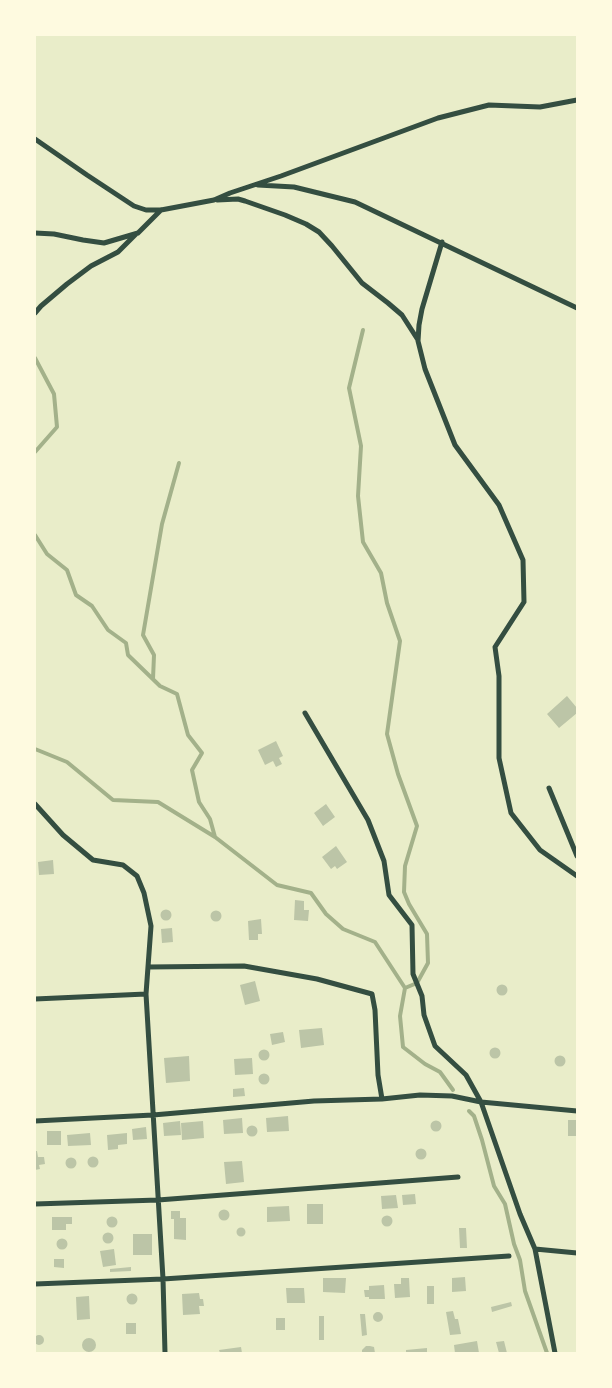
<!DOCTYPE html>
<style>
body{margin:0}
#map{position:relative;width:612px;height:1388px;overflow:hidden;background:#e9edc9;font-family:Jost,sans-serif}
canvas{display:block}
.frame{position:absolute;inset:0;border:36px solid #fefae0;pointer-events:none}
</style>
<div id="map">
<canvas width="612" height="1388"></canvas>
<div class="frame"></div>
</div>
<script>
const g = document.querySelector('canvas').getContext('2d');
g.lineJoin = 'round';
const toPath = rows => new Path2D(rows.map(r => 'M' + r).join(''));
function strokePath(path, color, width, dash) { g.strokeStyle = color; g.lineWidth = width; g.lineCap = dash ? 'butt' : 'round'; g.setLineDash(dash || []); g.stroke(path); }
function fillPath(path, color) { g.fillStyle = color; g.fill(path, 'evenodd'); }
const stream = toPath([
 [363,330,349,388,361,446,358,496,363,542,381,573,387,603,400,641,387,734,398,774,417,826,405,866,404,892,409,904,427,934,428,963,417,983,405,988,400,1016,403,1047,425,1064,440,1072,453,1090],
 [35,358,54,394,57,427,35,452],
 [35,535,47,554,67,570,76,595,92,606,108,630,126,643,128,655,160,686,177,694,188,735,202,753,192,770,199,802,210,819,215,837,277,885,311,893,326,914,343,929,375,942,405,988],
 [153,679,154,655,143,635,162,524,179,463],
 [35,749,67,762,113,800,158,802,215,837],
 [469,1111,474,1116,482,1140,494,1186,505,1204,514,1244,520,1260,525,1291,547,1353]
]);
const building = toPath([
 [567,696,577,708,577,713,559,728,547,714],
 [276,741,283,756,279,758,282,764,276,767,273,761,265,765,258,750],
 [326,804,335,817,323,826,314,813],
 [336,846,347,862,337,869,335,866,331,869,322,857],
 [53,860,54,874,39,875,38,862],
 [295,900,304,901,304,910,309,910,308,921,294,920],
 '160.5 915a5.5 5.5 0 1 1 11 0a5.5 5.5 0 1 1-11 0Z',
 '210.5 916a5.5 5.5 0 1 1 11 0a5.5 5.5 0 1 1-11 0Z',
 [261,919,262,934,258,934,258,940,249,940,248,921],
 [172,928,173,942,162,943,161,929],
 [255,981,260,1001,245,1005,240,985],
 '496.5 990a5.5 5.5 0 1 1 11 0a5.5 5.5 0 1 1-11 0Z',
 [322,1028,324,1045,301,1048,299,1030],
 [283,1032,285,1042,272,1045,270,1034],
 '489.5 1053a5.5 5.5 0 1 1 11 0a5.5 5.5 0 1 1-11 0Z',
 '258.5 1055a5.5 5.5 0 1 1 11 0a5.5 5.5 0 1 1-11 0Z',
 '554.5 1061a5.5 5.5 0 1 1 11 0a5.5 5.5 0 1 1-11 0Z',
 [189,1056,190,1081,166,1083,164,1058],
 [252,1058,253,1074,235,1075,234,1059],
 '258.5 1079a5.5 5.5 0 1 1 11 0a5.5 5.5 0 1 1-11 0Z',
 [244,1088,245,1096,233,1097,233,1089],
 [288,1116,289,1131,267,1132,266,1118],
 [242,1118,243,1133,224,1134,223,1120],
 [568,1120,577,1120,577,1136,568,1136],
 '430.5 1126a5.5 5.5 0 1 1 11 0a5.5 5.5 0 1 1-11 0Z',
 [180,1121,181,1135,164,1136,163,1123],
 [203,1121,204,1138,182,1140,181,1123],
 '246.5 1131a5.5 5.5 0 1 1 11 0a5.5 5.5 0 1 1-11 0Z',
 [146,1127,147,1139,133,1140,132,1129],
 [47,1131,61,1131,61,1145,47,1145],
 [90,1133,91,1145,68,1146,67,1135],
 [127,1133,127,1144,118,1145,118,1149,108,1150,107,1135],
 '415.5 1154a5.5 5.5 0 1 1 11 0a5.5 5.5 0 1 1-11 0Z',
 [35,1151,37,1151,38,1157,44,1157,45,1164,39,1165,40,1169,35,1170],
 '87.5 1162a5.5 5.5 0 1 1 11 0a5.5 5.5 0 1 1-11 0Z',
 '65.5 1163a5.5 5.5 0 1 1 11 0a5.5 5.5 0 1 1-11 0Z',
 [242,1161,244,1182,226,1184,224,1162],
 [415,1194,416,1204,403,1205,402,1195],
 [396,1195,398,1208,382,1209,381,1196],
 [307,1204,323,1204,323,1224,307,1224],
 [289,1206,290,1221,267,1222,267,1207],
 '218.5 1215a5.5 5.5 0 1 1 11 0a5.5 5.5 0 1 1-11 0Z',
 [171,1211,180,1211,180,1218,186,1218,186,1240,174,1239,174,1219,171,1219],
 '381.5 1221a5.5 5.5 0 1 1 11 0a5.5 5.5 0 1 1-11 0Z',
 '106.5 1222a5.5 5.5 0 1 1 11 0a5.5 5.5 0 1 1-11 0Z',
 [52,1217,72,1217,72,1224,66,1224,66,1230,52,1230],
 '236.5 1232a4.5 4.5 0 1 1 9 0a4.5 4.5 0 1 1-9 0Z',
 [459,1228,466,1228,467,1248,460,1248],
 '102.5 1238a5.5 5.5 0 1 1 11 0a5.5 5.5 0 1 1-11 0Z',
 [133,1234,152,1234,152,1255,133,1255],
 '56.5 1244a5.5 5.5 0 1 1 11 0a5.5 5.5 0 1 1-11 0Z',
 [114,1249,116,1265,103,1267,100,1251],
 [54,1259,64,1259,64,1268,54,1267],
 [131,1267,131,1271,110,1272,110,1269],
 [465,1277,466,1291,452,1292,452,1278],
 [323,1278,346,1278,345,1293,323,1292],
 [401,1278,409,1278,410,1297,395,1298,394,1284,401,1284],
 [384,1285,385,1299,369,1299,369,1297,365,1297,364,1290,369,1290,369,1286],
 [427,1286,434,1286,434,1304,427,1304],
 [286,1288,304,1288,305,1303,287,1303],
 [199,1293,200,1299,203,1299,204,1306,199,1306,200,1314,183,1315,182,1294],
 '126.5 1299a5.5 5.5 0 1 1 11 0a5.5 5.5 0 1 1-11 0Z',
 [89,1296,90,1319,77,1320,76,1297],
 [511,1302,512,1306,492,1312,491,1307],
 [453,1311,455,1319,458,1319,461,1334,450,1335,446,1312],
 '373 1317a5 5 0 1 1 10 0a5 5 0 1 1-10 0Z',
 [360,1314,365,1314,367,1335,362,1336],
 [319,1316,324,1316,324,1340,319,1340],
 [276,1318,285,1318,285,1330,276,1330],
 [126,1323,136,1323,136,1334,126,1334],
 '34 1340a5 5 0 1 1 10 0a5 5 0 1 1-10 0Z',
 '82 1345a7 7 0 1 1 14 0a7 7 0 1 1-14 0Z',
 [477,1341,479,1353,455,1353,454,1345],
 [504,1341,507,1353,499,1353,496,1342],
 [366,1346,370,1346,374,1347,375,1353,362,1353,362,1350],
 [241,1347,242,1353,220,1353,219,1350],
 [427,1348,427,1353,406,1353,406,1350]
]);
const minor = toPath([
 [35,139,87,175,134,206,146,210,161,210,214,200,230,193,281,176,438,118,489,105,540,107,577,100],
 [258,185,294,187,355,202,577,308],
 [217,200,238,199,245,201,285,215,306,224,319,232,332,246,362,283,388,303,402,315,418,340],
 [35,233,54,234,83,240,104,243,138,233,161,210],
 [442,242,422,309,419,325,418,341,425,369,455,445,499,505,523,560,524,602,495,647,499,676,499,758,511,813,540,850,577,876],
 [35,313,41,306,67,284,91,266,118,252,136,234],
 [305,713,368,820,384,861,389,895,412,925,413,974,422,996,424,1015,435,1046,466,1075,481,1102,520,1214,535,1249,555,1353],
 [549,788,577,856],
 [35,804,63,835,93,860,123,865,137,876,144,893,151,926,146,994,163,1279,165,1353],
 [148,967,244,966,317,979,372,994,375,1010,378,1075,382,1099],
 [35,999,146,994],
 [35,1121,153,1115,314,1101,382,1099,420,1095,452,1096,481,1102,577,1111],
 [35,1204,158,1200,458,1177],
 [535,1249,577,1253],
 [35,1284,163,1279,509,1256]
]);
strokePath(stream, '#a3b18a', 4);
fillPath(building, '#bcc5a7');
strokePath(minor, '#344e41', 5);
</script>
